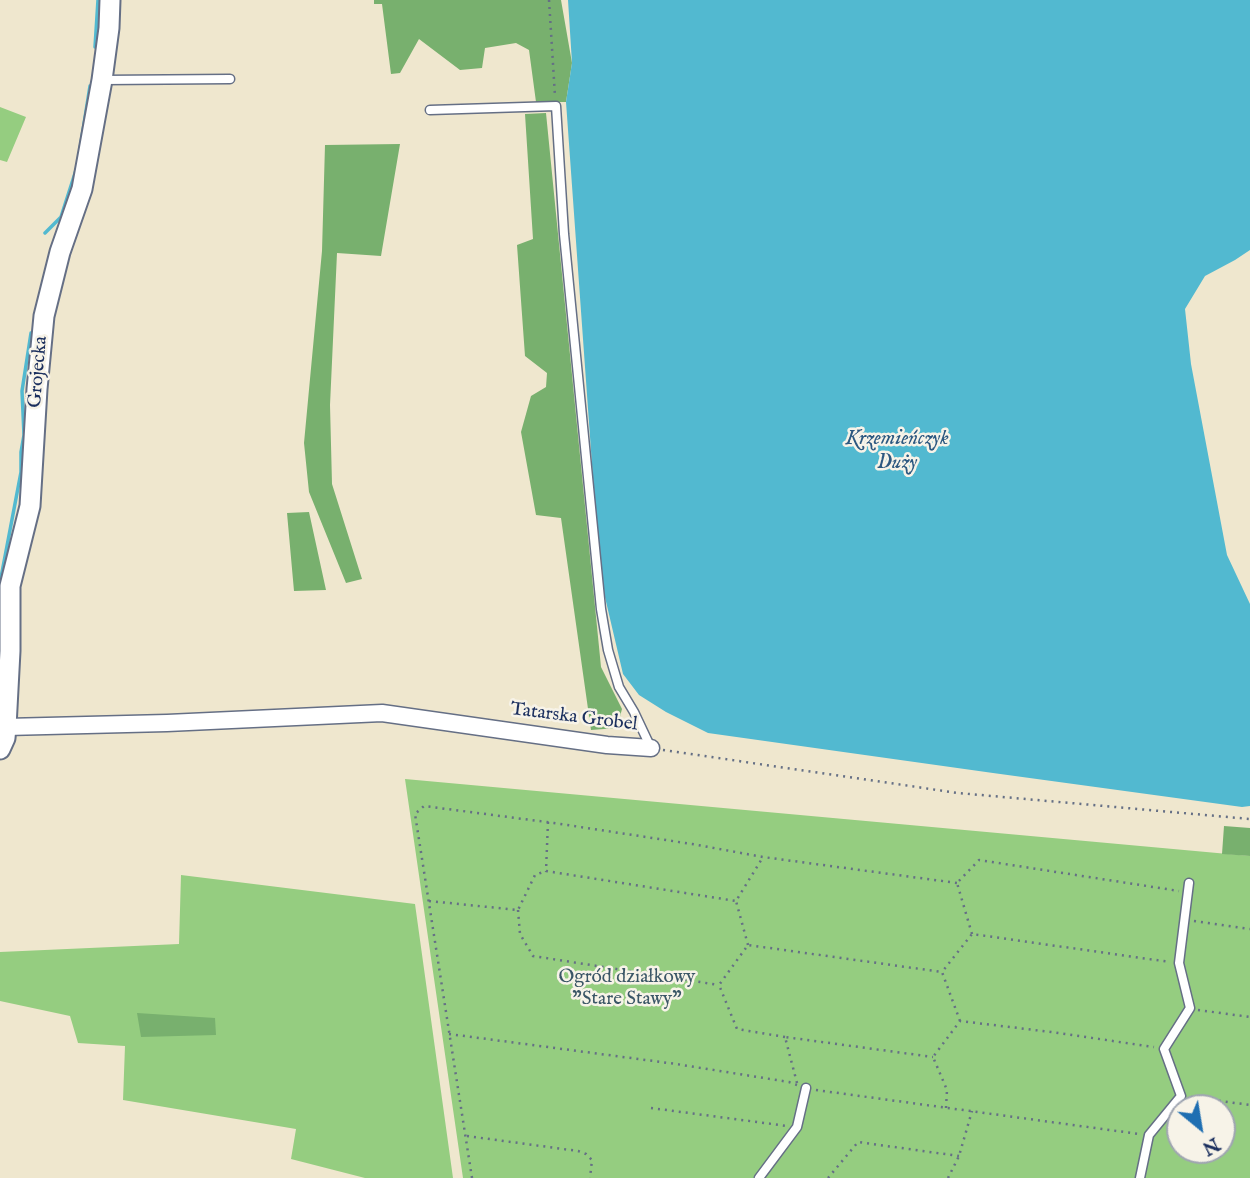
<!DOCTYPE html>
<meta charset="utf-8">
<style>
body{margin:0}
#map{position:relative;width:1250px;height:1178px;overflow:hidden;background:#efe7ce;font-family:"IM FELL English",serif}
canvas{display:block}
.north{position:absolute;left:1166px;top:1094px;width:70px;height:70px;box-sizing:border-box;background:#f7f3e8;border:2px solid #9fa5b1;border-radius:50%;rotate:150deg;font-size:19px;font-weight:700;line-height:28px;text-align:center;color:#1b2f5e}
.north::after{content:'';display:block;margin:auto;width:24px;height:32px;background:#1f6fb2;clip-path:polygon(50% 0,100% 100%,50% 72%,0 100%)}
</style>
<div id="map">
<canvas width="1250" height="1178"></canvas>
<div class="north">N</div>
</div>
<script>
const g = document.querySelector('canvas').getContext('2d');
g.lineJoin = 'round';
function fillPath(path, color) { g.fillStyle = color; g.fill(path, 'evenodd'); }
const toPath = rows => new Path2D(rows.map(r => 'M' + r).join(''));
function strokePath(path, color, width, dash) { g.strokeStyle = color; g.lineWidth = width; g.lineCap = dash ? 'butt' : 'round'; g.setLineDash(dash || []); g.stroke(path); }
function label(font, color, halo, rows, align = 'center') {
  g.font = font + ' "IM FELL English",serif'; g.lineWidth = 5; g.setLineDash([]); g.textBaseline = 'middle'; g.strokeStyle = halo; g.fillStyle = color; for (const [text, x, y, turn = 0] of rows) {
    g.save(); g.translate(x, y); g.rotate((+turn || 0) * Math.PI / 180); g.textAlign = isNaN(turn) ? turn : align; if (halo) g.strokeText(text, 0, 0); g.fillText(text, 0, 0); g.restore();
  }
}
const green = toPath([
 [0,107,26,117,7,162,0,160],
 [405,779,1250,856,1250,1178,463,1178],
 [1180,1108,1222,1108,1222,1150,1180,1150],
 [181,875,415,904,453,1178,365,1178,291,1159,296,1129,123,1100,125,1046,78,1043,70,1016,0,1001,0,952,179,944]
]);
const forest = toPath([
 [374,0,561,0,572,63,566,102,536,102,529,50,516,43,485,48,482,68,460,70,419,39,400,73,391,74,382,4,374,4],
 [546,113,601,667,622,709,617,728,591,730,561,518,536,515,521,432,531,396,546,387,547,373,525,356,517,245,533,239,525,114],
 [400,144,381,256,337,253,330,405,332,484,362,579,346,583,309,492,304,443,322,251,325,145],
 [309,512,326,590,294,591,287,513],
 [1224,826,1250,828,1250,856,1222,854],
 [137,1013,215,1018,216,1035,141,1037]
]);
const water = toPath([
 [568,0,1250,0,1250,250,1235,260,1205,276,1185,309,1191,364,1227,555,1250,604,1250,806,1242,807,993,773,708,733,666,712,639,695,623,674,600,576,566,102,572,63]
]);
const stream = toPath([
 [95,47,98,0],
 [80,149,90,86],
 [45,233,61,217,77,167],
 [0,583,21,472,21,452,24,435,22,391,31,333],
 [0,626,1,637]
]);
const path = toPath([
 [549,0,555,96],
 [663,750,958,793,1250,819],
 [548,822,546,871,736,901],
 [429,901,518,910,535,875,546,871],
 [518,910,520,934,533,956,719,985],
 [1194,921,1250,929],
 [972,934,957,883,979,860,1179,891],
 [748,945,736,901,763,857],
 [1198,1010,1250,1017],
 [960,1021,942,972,972,934,1170,962],
 [449,1034,676,1064,789,1082,797,1085],
 [785,1037,737,1029,719,985,748,945,942,972],
 [797,1083,785,1037,933,1057],
 [816,1090,1139,1134],
 [1191,1097,1250,1105],
 [651,1108,787,1126],
 [946,1108,947,1090,933,1057,960,1021,1051,1032,1154,1047],
 [467,1136,578,1151,586,1154,592,1160,590,1178],
 [472,1178,415,814,424,806,554,823,692,844,763,857,957,883],
 [828,1178,858,1142,959,1156],
 [948,1178,959,1156,972,1111]
]);
const service = toPath([
 [103,80,230,79],
 [430,110,556,106,564,234,601,609,608,650,619,687,634,712,651,748],
 [759,1178,797,1127,806,1088],
 [1140,1178,1149,1135,1181,1096,1164,1049,1190,1008,1179,963,1189,883]
]);
const minor = toPath([
 [6,727,167,723,382,713,607,745,651,748]
]);
const tertiary = toPath([
 [0,749,5,738,6,727,10,651,10,586,30,506,37,389,44,316,60,252,82,189,102,80,109,28,110,0]
]);
const streetNames = [
 ["Grojecka",39,372,-85],
 ["Tatarska Grobel",574,718,7]
];
const parkNames = [
 ["Ogród działkowy",627,978],
 ["\"Stare Stawy\"",627,1000]
];
const waterNames = [
 ["Krzemieńczyk",897,440],
 ["Duży",897,464]
];
fillPath(green, '#95cd80');
fillPath(forest, '#78b06e');
fillPath(water, '#52b9d0');
strokePath(stream, '#52b9d0', 3.5);
strokePath(service, '#656f85', 11);
strokePath(minor, '#656f85', 19);
strokePath(tertiary, '#656f85', 23);
strokePath(path, '#656f85', 2.5, [2, 5]);
strokePath(service, '#fff', 8);
strokePath(minor, '#fff', 16);
strokePath(tertiary, '#fff', 19);
label('19px', '#1b2f5e', '#f7f3e8', streetNames);
label('19px', '#3a5666', '#f7f3e8', parkNames);
label('italic 21px', '#2c5880', '#f7f3e8', waterNames);
</script>
